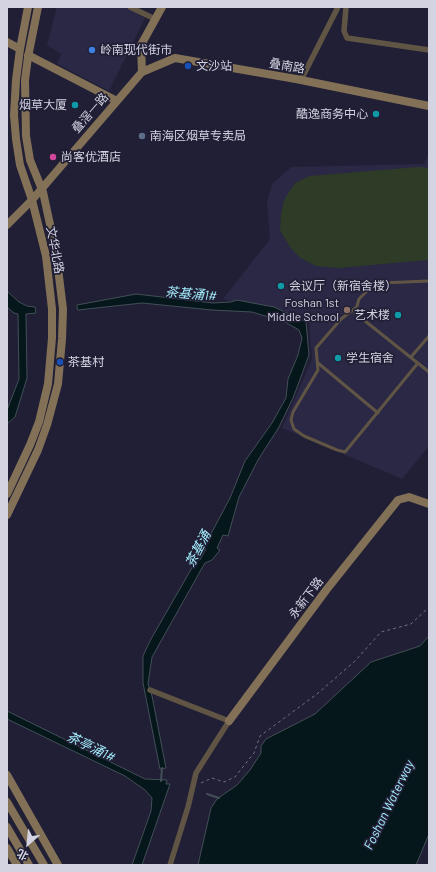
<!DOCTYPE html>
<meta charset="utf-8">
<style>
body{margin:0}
#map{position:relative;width:436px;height:872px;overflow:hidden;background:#211f35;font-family:Barlow,"Noto Sans SC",sans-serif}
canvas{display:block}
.frame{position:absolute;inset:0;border:8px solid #d3d3e2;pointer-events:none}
.north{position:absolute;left:8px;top:824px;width:40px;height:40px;-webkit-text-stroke:3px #211f35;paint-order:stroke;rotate:207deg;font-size:11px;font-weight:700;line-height:16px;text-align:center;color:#d3d3e2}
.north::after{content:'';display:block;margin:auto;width:14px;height:18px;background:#d3d3e2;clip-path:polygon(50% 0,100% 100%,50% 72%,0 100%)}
</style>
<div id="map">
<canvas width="436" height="872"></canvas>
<div class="frame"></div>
<div class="north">北</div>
</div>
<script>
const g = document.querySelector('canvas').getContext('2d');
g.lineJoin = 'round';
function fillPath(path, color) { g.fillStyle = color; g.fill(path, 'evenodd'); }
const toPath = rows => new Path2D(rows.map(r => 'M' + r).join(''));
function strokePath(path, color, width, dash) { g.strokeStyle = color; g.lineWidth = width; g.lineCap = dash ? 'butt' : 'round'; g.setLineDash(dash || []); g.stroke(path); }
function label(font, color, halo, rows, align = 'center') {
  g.font = font + ' Barlow,"Noto Sans SC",sans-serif'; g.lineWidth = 3.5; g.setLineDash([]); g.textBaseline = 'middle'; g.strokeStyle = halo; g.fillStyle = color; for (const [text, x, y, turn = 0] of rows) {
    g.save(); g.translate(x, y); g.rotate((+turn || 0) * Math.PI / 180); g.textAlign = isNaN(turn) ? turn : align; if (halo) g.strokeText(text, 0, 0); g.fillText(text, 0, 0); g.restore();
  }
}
const built = toPath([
 [57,7,124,7,145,18,109,91,57,64,61,54,47,45],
 [429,154,429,446,402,479,282,428,312,359,309,321,223,299,270,239,267,202,272,184,291,167,424,164]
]);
const green = toPath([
 [418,167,429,168,429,258,427,260,339,268,316,266,299,257,290,247,280,230,281,214,284,200,295,183,310,176]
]);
const water = toPath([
 [7,291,19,302,27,306,35,307,36,313,26,314,27,378,15,417,7,424,7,410,19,379,18,314,14,313,7,307,7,291],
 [136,294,213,303,231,302,237,300,274,307,306,322,309,355,293,398,279,427,258,460,239,497,228,536,223,535,217,548,220,550,212,560,205,563,202,568,152,657,148,684,152,696,166,768,160,769,143,683,143,656,151,639,197,559,200,560,206,549,204,547,230,498,245,461,272,423,286,398,288,379,298,355,302,338,299,330,285,322,252,312,212,310,142,303,78,310,77,308,77,305,136,294],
 [429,636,429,834,416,865,198,865,211,808,217,799,237,785,250,770,261,753,261,746,266,739,315,714,371,662,420,646,429,636],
 [7,711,145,779,167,780,166,784,170,784,142,865,132,865,151,811,152,798,145,790,125,776,7,719,7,711]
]);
const stream = toPath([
 [161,781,162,768],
 [207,794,219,798]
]);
const path = toPath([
 [201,783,212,778,224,782,235,777,254,753,260,736,317,694,355,661,381,632,411,624,429,607]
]);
const lane = toPath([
 [429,281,381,283,367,291,359,299,355,313,429,372],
 [357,307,341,319,316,348,318,370,293,412,291,420,294,429,304,436,337,450,345,452,418,363],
 [411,357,429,336],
 [318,363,378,413]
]);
const street = toPath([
 [130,7,155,19],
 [346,7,344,31,347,38,429,50],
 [301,80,338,7],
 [150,690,229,721,196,773,188,807,170,865]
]);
const secondary = toPath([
 [7,42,20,49],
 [28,55,117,101],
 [142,72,141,45,162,7],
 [7,225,32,200,142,72,175,58,296,79,429,106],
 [7,494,30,445,39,422,48,384,52,338,52,309,46,256,32,200,20,165,16,139,14,115,16,80,20,49,28,7],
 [7,515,38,450,47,425,58,384,62,339,63,309,56,252,43,192,30,160,26,136,25,80,28,57,38,7],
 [229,721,327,589,398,500,409,497,429,504],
 [7,775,58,865],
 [7,802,44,865],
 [7,827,29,865],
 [7,848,17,865]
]);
const markers = [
 [92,50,4,"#3f7fe0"],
 [188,66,4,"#1a4fb4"],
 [75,105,4,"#0f9aa8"],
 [376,114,4,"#0f9aa8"],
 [142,136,4,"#5c6f8a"],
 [53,157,4,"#d1479c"],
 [281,286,4,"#0f9aa8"],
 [347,310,4,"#8d6e63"],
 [398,315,4,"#0f9aa8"],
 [338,358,4,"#0f9aa8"],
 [60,362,4,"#1a4fb4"]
];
const poiNames = [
 ["岭南现代街市",100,50],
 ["文沙站",196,66],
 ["烟草大厦",67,105,"right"],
 ["酷逸商务中心",368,114,"right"],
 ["南海区烟草专卖局",150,136],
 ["尚客优酒店",61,157],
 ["会议厅（新宿舍楼）",289,286],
 ["Foshan 1st",339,303,"right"],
 ["Middle School",339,317,"right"],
 ["艺术楼",390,315,"right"],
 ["学生宿舍",346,358],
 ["茶基村",68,362]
];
const streetNames = [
 ["叠南路",287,66,10],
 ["叠滘一路",90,113,-49],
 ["文华北路",55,250,79],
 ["永新下路",306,598,-53]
];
const waterNames = [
 ["茶基涌1#",191,294,5],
 ["茶基涌",198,549,-62],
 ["茶亭涌1#",91,747,26],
 ["Foshan Waterway",389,805,-64]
];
fillPath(built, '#2a2844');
fillPath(green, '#2e3c27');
fillPath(water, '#05171b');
strokePath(water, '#434f57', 1);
strokePath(stream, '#434f57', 2);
strokePath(path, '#717083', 1, [3, 3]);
strokePath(lane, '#605544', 3);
strokePath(street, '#605544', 5.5);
strokePath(secondary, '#837157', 8);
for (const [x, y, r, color] of markers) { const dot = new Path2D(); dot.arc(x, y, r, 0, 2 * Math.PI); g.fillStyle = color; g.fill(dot); strokePath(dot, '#211f35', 1.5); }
label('12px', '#d3d3e2', '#211f35', poiNames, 'left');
label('12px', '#d3d3e2', '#211f35', streetNames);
label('italic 13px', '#a3edfd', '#211f35', waterNames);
</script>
